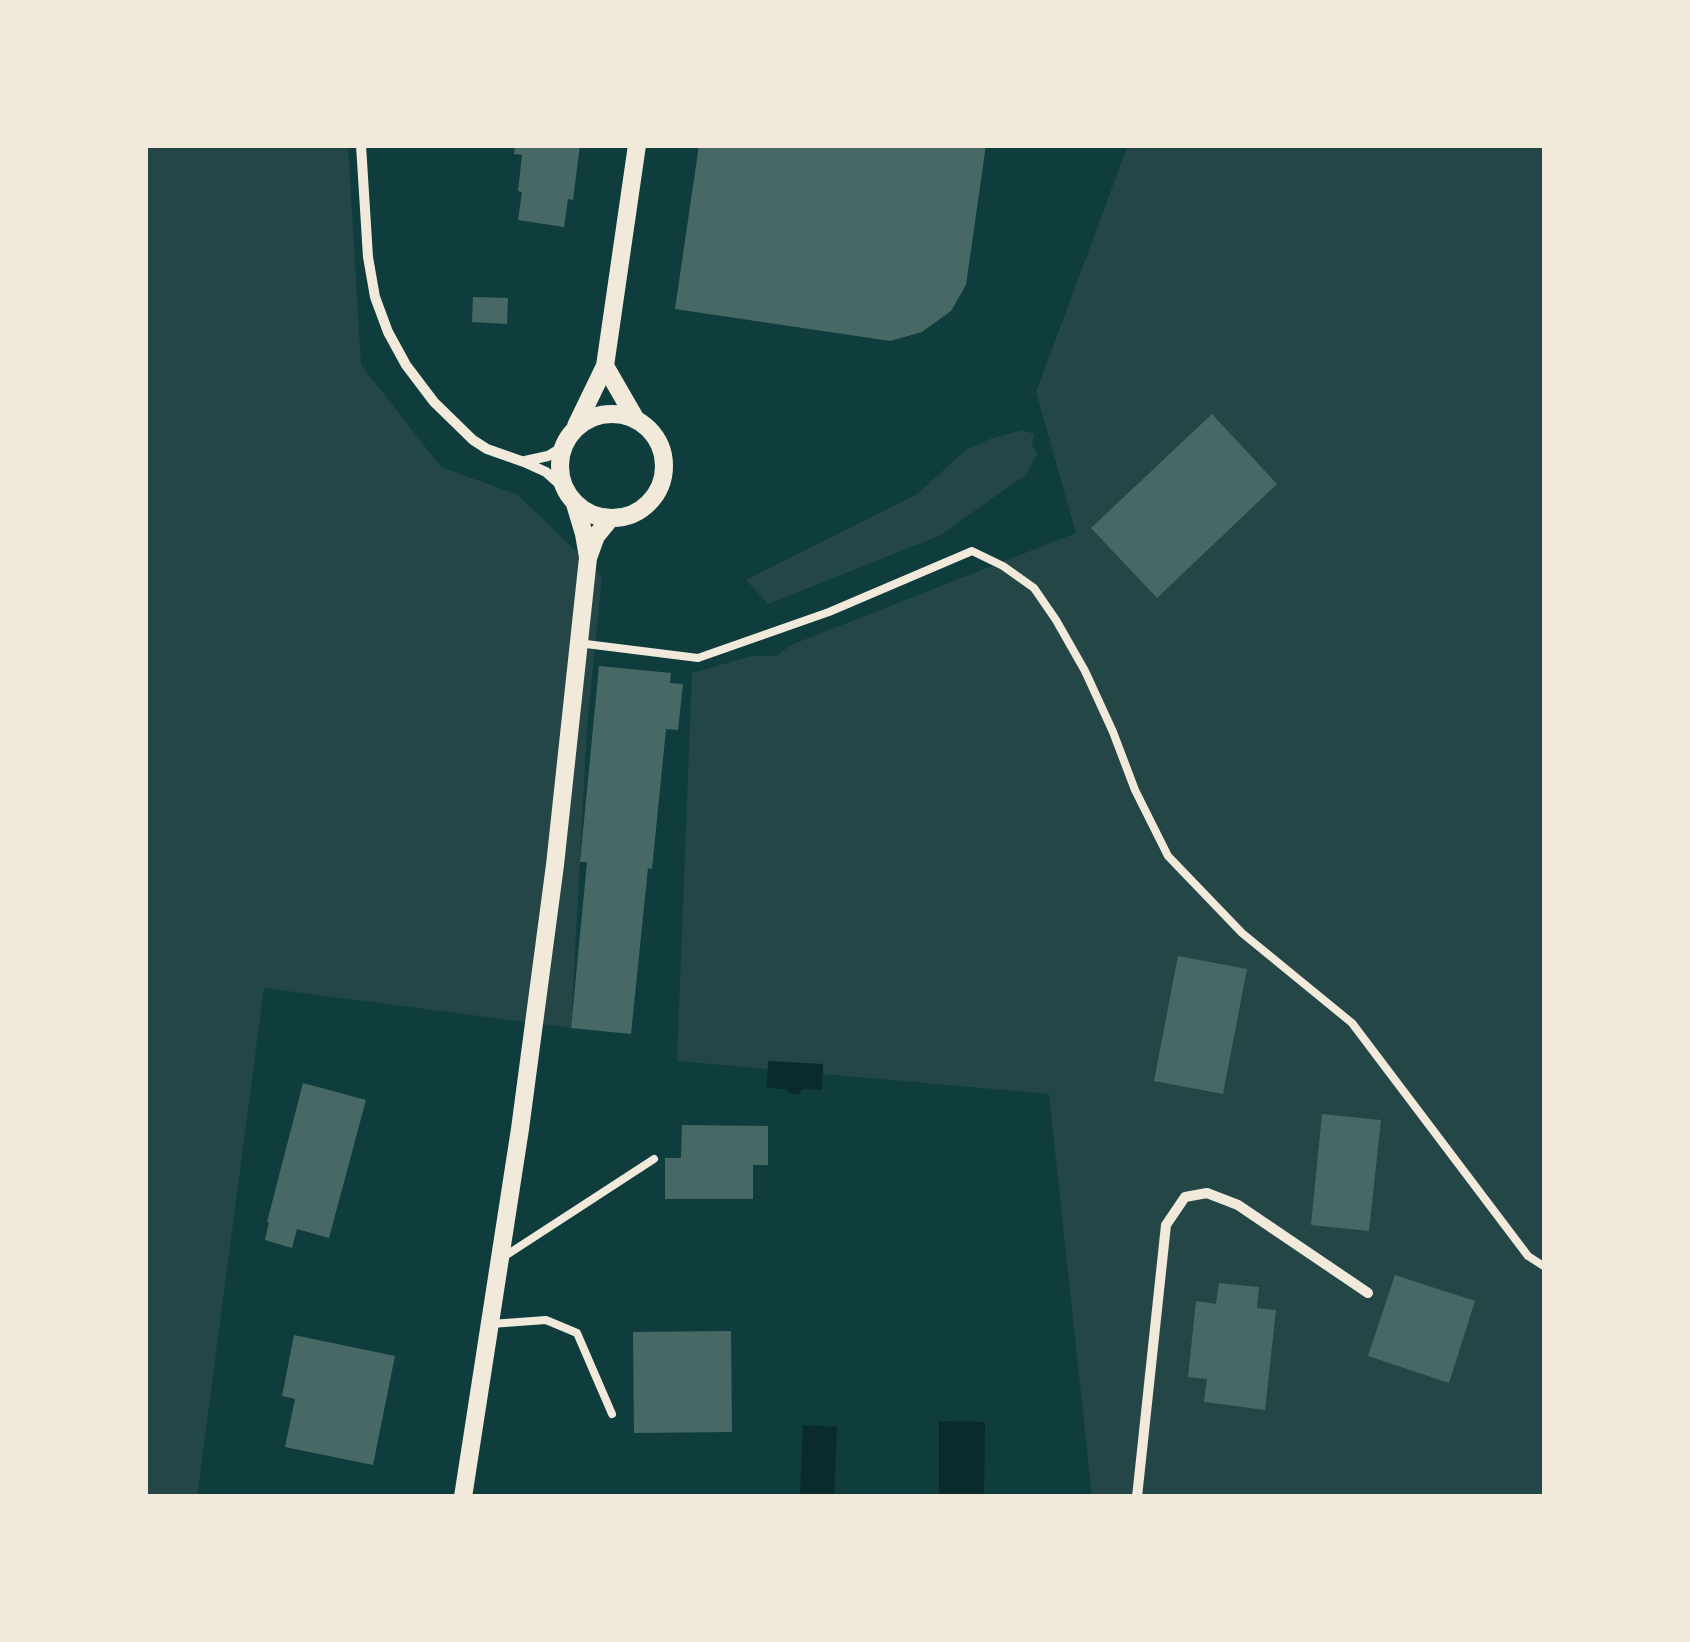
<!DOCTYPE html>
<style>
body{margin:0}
#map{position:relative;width:1690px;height:1642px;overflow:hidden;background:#0f3d3e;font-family:"Exo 2",sans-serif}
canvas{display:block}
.frame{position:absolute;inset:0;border:148px solid #f1e9da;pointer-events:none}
</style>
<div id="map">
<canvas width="1690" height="1642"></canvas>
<div class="frame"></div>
</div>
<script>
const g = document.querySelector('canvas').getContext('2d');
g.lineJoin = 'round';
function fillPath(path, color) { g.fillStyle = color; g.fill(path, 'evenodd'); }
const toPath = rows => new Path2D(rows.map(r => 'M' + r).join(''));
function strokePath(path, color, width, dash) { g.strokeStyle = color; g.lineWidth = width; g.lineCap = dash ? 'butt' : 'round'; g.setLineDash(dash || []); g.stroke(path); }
const green = toPath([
 [145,145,348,145,361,365,441,467,518,495,602,576,587,728,571,1028,264,988,197,1497,145,1497],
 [1128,145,1545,145,1545,1497,1092,1497,1049,1094,677,1061,692,673,752,656,776,656,791,645,1076,533,1036,392],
 [1022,430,1034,434,1032,445,1037,453,1027,474,939,536,768,604,746,580,916,495,967,449,990,439]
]);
const water = toPath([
 [768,1061,823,1064,822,1090,803,1089,798,1094,791,1094,786,1089,767,1088],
 [939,1421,985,1422,984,1497,939,1497],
 [803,1425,837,1427,834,1495,800,1494]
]);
const building = toPath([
 [515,145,580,145,573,200,568,199,564,227,518,220,522,192,518,191,522,155,514,154],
 [699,145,986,145,966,285,951,311,922,332,890,341,675,309],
 [473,297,508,298,507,324,472,322],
 [1212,414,1277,484,1157,598,1091,528],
 [599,666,671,673,670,683,683,684,678,730,666,729,652,869,648,868,631,1034,571,1028,587,862,580,862],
 [1178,956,1247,969,1223,1094,1154,1081],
 [303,1083,366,1100,329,1238,297,1229,292,1248,265,1240,269,1222,267,1222],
 [1322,1114,1381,1120,1369,1231,1311,1225],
 [682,1125,768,1126,768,1165,753,1165,753,1199,665,1199,665,1158,681,1158],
 [1395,1275,1475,1301,1449,1383,1368,1356],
 [1219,1283,1259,1287,1257,1308,1276,1310,1265,1410,1204,1402,1207,1379,1188,1377,1196,1301,1216,1304],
 [731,1331,732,1432,634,1433,633,1332],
 [294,1335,395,1356,373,1465,285,1447,295,1399,282,1396]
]);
const service = toPath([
 [578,643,698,658,829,612,972,551,1003,566,1034,588,1056,620,1085,671,1113,732,1135,790,1168,856,1242,933,1352,1023,1528,1256,1545,1267],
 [505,1256,654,1159],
 [491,1324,546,1320,577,1333,612,1414]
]);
const minor = toPath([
 [361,145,368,257,375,297,388,332,406,365,434,402,473,440,487,449,524,462,546,472,564,488],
 [525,461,548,456,563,447],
 [1137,1497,1166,1225,1185,1197,1207,1193,1238,1205,1368,1293]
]);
const tertiary = toPath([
 [605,366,635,418],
 '560 466a52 52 0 1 1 104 0a52 52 0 1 1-104 0Z',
 [576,426,605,366,637,145],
 [575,504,584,534,588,557],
 [463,1497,520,1129,555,865,588,558,596,536,610,519]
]);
fillPath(green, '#244646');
fillPath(water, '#0a2a2b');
fillPath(building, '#486865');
strokePath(service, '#f1e9da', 8);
strokePath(minor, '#f1e9da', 10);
strokePath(tertiary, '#f1e9da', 18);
</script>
